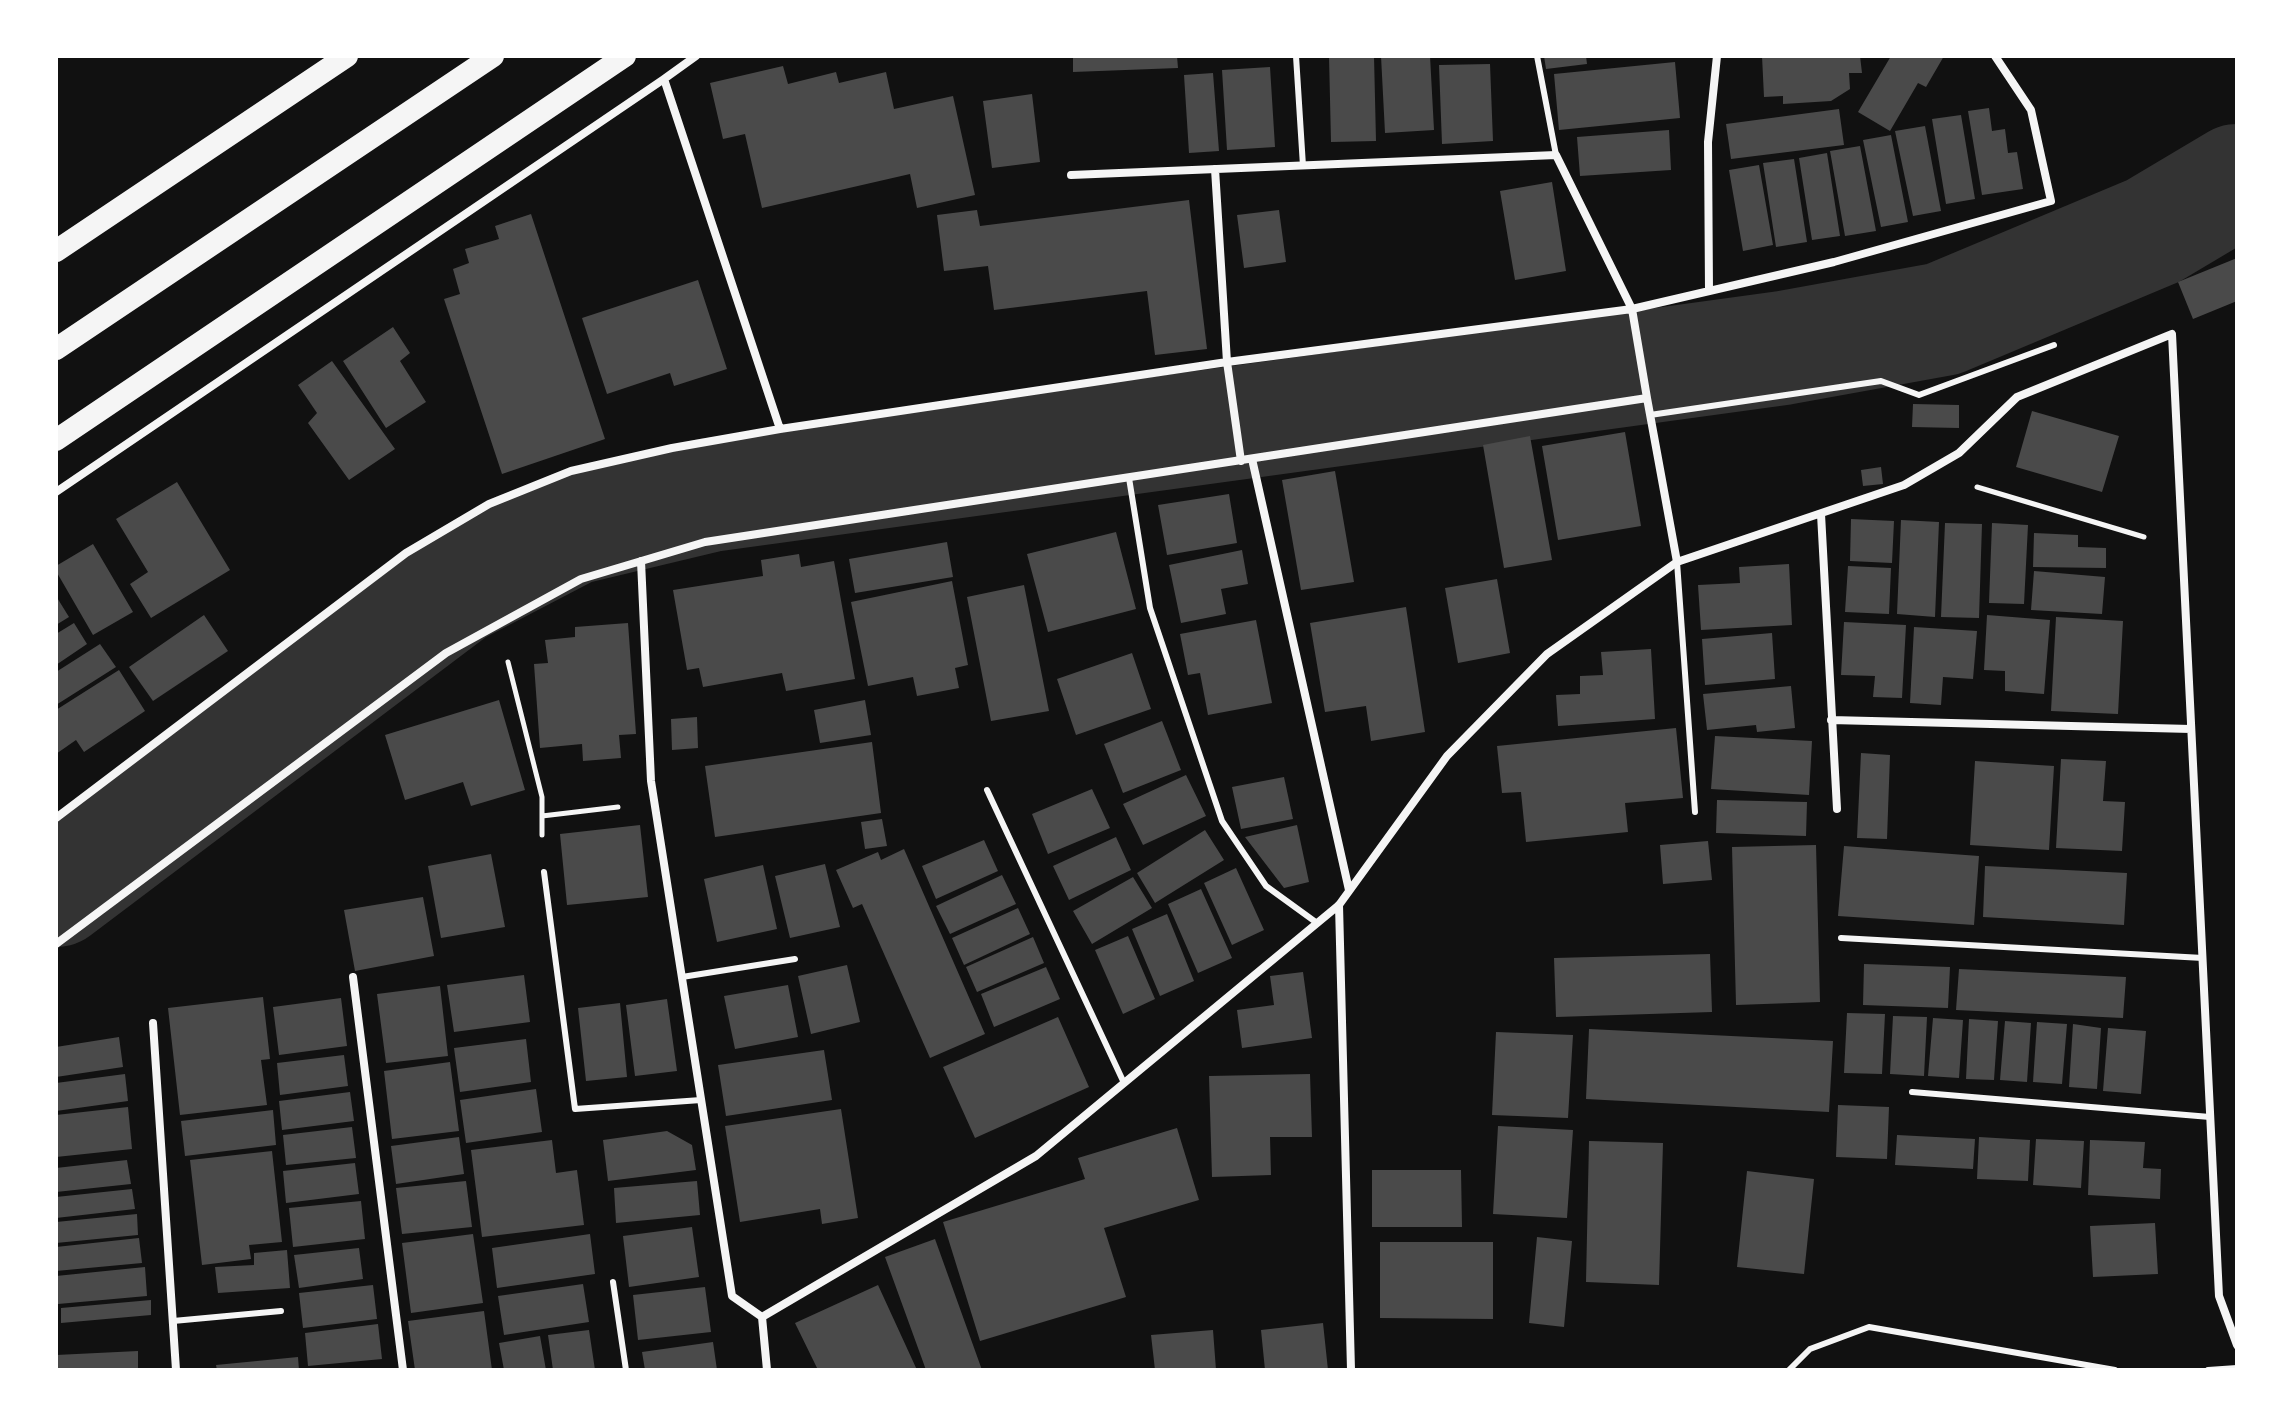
<!DOCTYPE html>
<style>
body{margin:0}
#map{position:relative;width:2293px;height:1426px;overflow:hidden;background:#111;font-family:Poppins,sans-serif}
canvas{display:block}
.frame{position:absolute;inset:0;border:58px solid #fff;pointer-events:none}
</style>
<div id="map">
<canvas width="2293" height="1426"></canvas>
<div class="frame"></div>
</div>
<script>
const g = document.querySelector('canvas').getContext('2d');
g.lineJoin = 'round';
const toPath = rows => new Path2D(rows.map(r => 'M' + r).join(''));
function strokePath(path, color, width, dash) { g.strokeStyle = color; g.lineWidth = width; g.lineCap = dash ? 'butt' : 'round'; g.setLineDash(dash || []); g.stroke(path); }
function fillPath(path, color) { g.fillStyle = color; g.fill(path, 'evenodd'); }
const river = toPath([
 [56,890,455,589,572,528,710,495,1783,348,1943,319,2153,231,2237,181]
]);
const building = toPath([
 [1073,56,1177,56,1178,68,1073,72],
 [1329,56,1374,56,1376,141,1331,142],
 [1381,56,1430,56,1434,130,1385,133],
 [1544,56,1586,56,1587,64,1546,69],
 [1762,56,1860,56,1862,73,1849,73,1850,89,1831,101,1783,104,1783,96,1764,97],
 [1891,56,1944,56,1926,87,1918,83,1890,131,1858,112],
 [1675,62,1680,118,1559,130,1554,74],
 [1490,64,1493,141,1442,144,1439,65],
 [783,66,788,84,836,72,839,83,886,72,894,109,953,96,975,195,917,208,910,174,762,208,745,134,723,139,710,83],
 [1270,67,1275,147,1227,150,1222,70],
 [1213,73,1219,151,1189,153,1184,75],
 [1032,94,1040,162,992,168,983,101],
 [1989,108,1992,131,2005,129,2008,153,2017,152,2023,189,1982,195,1968,111],
 [1839,109,1844,145,1731,159,1726,124],
 [1961,115,1975,199,1946,204,1932,119],
 [1925,126,1941,211,1913,216,1895,131],
 [1669,130,1671,170,1580,176,1577,137],
 [1891,135,1908,222,1881,227,1863,140],
 [1860,146,1876,231,1845,236,1830,151],
 [1827,153,1840,236,1812,240,1799,158],
 [1794,159,1807,242,1776,247,1763,163],
 [1759,165,1773,245,1743,251,1729,170],
 [1552,182,1566,271,1515,280,1500,191],
 [1189,200,1207,349,1155,355,1147,291,994,310,988,266,944,271,937,215,977,210,980,226],
 [1279,210,1286,262,1244,268,1237,215],
 [531,214,605,439,502,474,444,299,460,294,453,269,469,263,465,249,499,239,495,226],
 [2237,258,2237,301,2193,319,2178,282],
 [698,280,727,369,674,386,670,373,607,394,582,318],
 [393,327,410,353,400,361,426,402,386,428,343,361],
 [332,361,395,449,349,480,308,423,317,413,298,385],
 [1913,404,1959,405,1959,428,1912,427],
 [2032,411,2119,436,2102,492,2016,467],
 [1625,432,1641,526,1558,540,1542,446],
 [1530,436,1552,560,1504,568,1483,445],
 [1881,467,1883,484,1863,486,1861,470],
 [1335,471,1354,582,1301,590,1282,480],
 [177,482,230,570,151,618,130,584,148,572,116,519],
 [1229,494,1237,543,1167,555,1158,505],
 [1851,519,1894,521,1892,563,1850,561],
 [1901,520,1939,522,1935,617,1897,614],
 [1945,523,1982,524,1979,618,1941,617],
 [1992,523,2028,525,2024,604,1989,603],
 [1116,532,1136,609,1048,632,1027,554],
 [2034,533,2078,535,2078,547,2106,548,2106,568,2033,567],
 [947,542,953,577,855,593,849,559],
 [93,544,133,612,93,635,56,571,56,566],
 [1242,550,1248,584,1221,589,1226,614,1181,623,1169,565],
 [799,554,801,567,834,561,855,679,786,691,782,673,703,687,699,668,687,670,673,590,763,576,761,560],
 [1789,564,1792,625,1701,630,1698,585,1740,583,1739,567],
 [1848,566,1891,568,1889,614,1845,612],
 [2034,571,2105,577,2102,614,2031,610],
 [1497,579,1510,653,1458,663,1445,588],
 [952,581,968,665,955,668,959,688,917,696,913,677,868,686,851,602],
 [1024,585,1049,711,991,721,967,597],
 [56,596,69,617,56,625],
 [1406,607,1425,732,1371,741,1366,706,1325,712,1310,623],
 [204,615,228,651,153,701,129,667],
 [1987,615,2050,620,2044,694,2005,691,2005,671,1984,670],
 [2056,617,2123,621,2118,714,2051,711],
 [1256,620,1272,703,1208,715,1200,673,1188,675,1180,634],
 [1844,622,1906,625,1902,698,1873,697,1875,676,1841,675],
 [74,623,87,644,56,665,56,634],
 [628,623,636,734,619,735,621,758,583,761,582,744,540,748,534,664,548,663,545,640,575,637,575,627],
 [1914,627,1977,631,1973,679,1943,677,1941,705,1910,703],
 [1772,633,1775,679,1705,685,1702,639],
 [100,644,116,667,56,705,56,672],
 [1651,649,1655,719,1558,726,1556,695,1580,694,1580,676,1603,675,1601,652],
 [1132,653,1151,709,1076,735,1057,679],
 [119,670,145,711,84,752,76,740,56,754,56,710],
 [1791,686,1795,728,1757,732,1756,725,1707,730,1703,694],
 [499,700,525,790,471,806,463,782,405,800,385,735],
 [865,700,871,735,820,743,814,710],
 [697,717,698,748,672,750,671,719],
 [1162,721,1181,770,1123,793,1104,744],
 [1676,728,1683,798,1625,803,1628,832,1526,842,1521,792,1502,793,1497,746],
 [1715,736,1812,741,1809,795,1711,789],
 [872,742,881,813,715,837,705,766],
 [1861,753,1890,755,1887,839,1857,838],
 [2061,759,2106,761,2103,801,2125,802,2122,851,2056,848],
 [1975,761,2054,766,2049,850,1970,845],
 [1186,775,1206,816,1143,845,1123,804],
 [1284,777,1293,819,1241,829,1232,787],
 [1092,789,1110,828,1048,854,1032,814],
 [1717,800,1807,802,1806,836,1716,833],
 [882,819,887,846,865,849,861,822],
 [640,825,648,897,567,905,560,834],
 [1297,825,1309,882,1284,888,1245,837],
 [1205,830,1224,860,1155,903,1137,873],
 [1116,837,1131,870,1069,900,1053,866],
 [984,840,998,871,936,899,922,866],
 [1708,841,1712,880,1663,884,1660,845],
 [1816,845,1820,1002,1736,1005,1732,847],
 [1844,846,1979,856,1974,925,1838,916],
 [904,849,985,1034,930,1058,862,904,853,908,836,870,878,852,881,860],
 [491,854,505,927,441,938,428,866],
 [825,864,840,927,790,938,775,876],
 [763,865,777,929,717,942,704,879],
 [1985,866,2127,873,2124,925,1983,917],
 [1236,868,1264,930,1232,945,1204,883],
 [1002,875,1016,904,950,934,936,906],
 [1133,877,1152,908,1092,944,1073,911],
 [1201,889,1232,958,1198,973,1168,904],
 [423,897,434,956,355,971,344,910],
 [1018,908,1030,934,964,965,952,938],
 [1167,914,1194,981,1160,996,1132,929],
 [1128,936,1155,999,1123,1014,1095,950],
 [1033,937,1044,963,977,992,966,967],
 [1710,954,1712,1012,1556,1017,1554,958],
 [1864,964,1950,967,1948,1008,1863,1005],
 [847,965,860,1022,811,1034,798,976],
 [1046,967,1060,999,994,1027,981,994],
 [1959,969,2126,977,2123,1018,1956,1010],
 [1303,972,1312,1038,1242,1048,1237,1010,1274,1005,1270,976],
 [524,975,530,1022,454,1032,447,985],
 [788,985,798,1037,735,1049,724,996],
 [440,986,448,1056,386,1063,377,994],
 [263,997,270,1059,261,1060,267,1105,180,1115,168,1008],
 [341,998,347,1046,279,1055,273,1007],
 [667,999,677,1071,635,1076,626,1005],
 [620,1003,627,1077,586,1081,578,1008],
 [1847,1013,1885,1014,1882,1074,1844,1073],
 [1893,1016,1927,1017,1924,1076,1890,1074],
 [1058,1017,1089,1087,975,1138,943,1067],
 [1933,1018,1963,1020,1959,1078,1928,1076],
 [1969,1019,1998,1021,1994,1080,1966,1079],
 [2005,1021,2031,1023,2027,1082,2000,1080],
 [2037,1022,2067,1024,2062,1084,2033,1082],
 [2073,1024,2101,1028,2097,1089,2069,1087],
 [2108,1028,2146,1031,2141,1094,2103,1091],
 [1589,1029,1833,1041,1829,1112,1586,1099],
 [1496,1032,1573,1035,1568,1118,1492,1115],
 [119,1037,123,1067,56,1077,56,1047],
 [526,1039,531,1082,460,1092,454,1048],
 [824,1050,832,1100,726,1116,718,1065],
 [344,1055,348,1086,280,1095,277,1063],
 [450,1062,459,1131,392,1139,384,1071],
 [125,1074,128,1101,56,1111,56,1083],
 [1310,1074,1312,1137,1270,1137,1271,1175,1212,1177,1209,1076],
 [536,1089,542,1132,466,1143,460,1100],
 [350,1092,354,1121,282,1130,279,1101],
 [1838,1105,1889,1107,1887,1159,1836,1157],
 [128,1107,132,1149,56,1157,56,1115],
 [841,1109,858,1218,822,1224,820,1209,740,1222,725,1126],
 [273,1110,276,1145,185,1156,181,1121],
 [1498,1126,1573,1130,1567,1218,1493,1214],
 [352,1127,356,1158,286,1165,283,1135],
 [1177,1128,1199,1200,1104,1228,1126,1297,980,1341,943,1222,1085,1179,1078,1158],
 [667,1131,692,1145,696,1170,608,1181,603,1140],
 [1897,1135,1975,1139,1973,1169,1895,1165],
 [459,1137,464,1174,396,1184,391,1146],
 [1979,1137,2030,1140,2028,1181,1977,1179],
 [2036,1139,2084,1141,2081,1188,2033,1185],
 [552,1140,556,1173,577,1170,584,1225,482,1237,471,1150],
 [2090,1140,2145,1142,2143,1168,2161,1169,2160,1199,2088,1195],
 [1589,1141,1663,1143,1659,1285,1586,1282],
 [272,1151,282,1242,249,1245,251,1259,202,1265,190,1160],
 [127,1160,131,1184,56,1192,56,1168],
 [355,1163,359,1194,286,1203,283,1171],
 [1372,1170,1461,1170,1462,1227,1372,1227],
 [1747,1171,1814,1179,1804,1274,1737,1267],
 [466,1181,472,1227,402,1234,396,1188],
 [697,1181,700,1215,616,1223,614,1188],
 [132,1189,135,1209,56,1218,56,1197],
 [361,1201,365,1239,293,1247,289,1208],
 [137,1214,138,1235,56,1243,56,1222],
 [2155,1223,2158,1274,2093,1277,2090,1226],
 [692,1227,699,1277,629,1287,623,1236],
 [473,1234,483,1303,411,1313,402,1243],
 [590,1234,595,1274,497,1288,492,1248],
 [1537,1237,1572,1241,1564,1327,1529,1323],
 [139,1238,142,1263,56,1271,56,1247],
 [935,1239,982,1370,926,1370,885,1257],
 [1380,1242,1493,1242,1493,1319,1380,1318],
 [359,1248,363,1279,299,1288,294,1255],
 [287,1250,290,1288,218,1293,215,1267,254,1265,254,1253],
 [145,1267,147,1296,58,1304,56,1276],
 [583,1284,589,1322,504,1335,498,1296],
 [373,1285,377,1319,303,1328,299,1293],
 [878,1285,917,1370,818,1370,795,1323],
 [705,1287,711,1332,638,1340,633,1295],
 [151,1300,151,1315,61,1323,61,1308],
 [484,1311,492,1370,415,1370,408,1321],
 [1323,1323,1328,1370,1265,1370,1261,1330],
 [378,1324,382,1359,308,1366,305,1333],
 [589,1330,595,1370,553,1370,548,1335],
 [1213,1330,1216,1370,1155,1370,1151,1335],
 [540,1336,546,1370,504,1370,499,1343],
 [713,1342,717,1370,645,1370,642,1352],
 [138,1351,138,1370,56,1370,56,1355],
 [298,1357,299,1370,217,1370,216,1365]
]);
const path = toPath([
 [1977,487,2144,537],
 [508,662,542,797,542,835],
 [542,816,618,807]
]);
const service = toPath([
 [1296,56,1303,166],
 [1537,56,1556,155],
 [1650,415,1881,381,1919,395,2054,345],
 [1129,478,1150,608,1222,821,1266,886,1317,923],
 [1677,562,1695,812],
 [987,790,1124,1083],
 [544,872,575,1109,701,1100],
 [1841,938,2203,958],
 [682,977,795,959],
 [1912,1092,2210,1117],
 [613,1282,626,1370],
 [173,1321,281,1311],
 [1789,1370,1810,1349,1869,1327,2115,1370],
 [2208,1370,2237,1368]
]);
const minor = toPath([
 [664,79,696,56],
 [1215,169,1227,362,1241,461],
 [1071,175,1556,155,1632,309,1647,398],
 [1709,291,1708,142,1717,56],
 [1252,459,1349,890],
 [56,492,664,79,780,429],
 [1821,514,1837,809],
 [641,561,651,781,732,1296,762,1317],
 [1831,720,2191,729],
 [56,818,406,553,489,504,571,471,672,448,780,429,1227,362,1632,309,1834,262,2051,201,2031,110,1995,56],
 [1339,905,1351,1370],
 [56,944,446,653,581,579,705,542,1647,398,1677,562],
 [353,977,403,1370],
 [153,1023,176,1370],
 [767,1370,762,1317,1036,1156,1339,905,1447,756,1547,654,1677,562,1904,485,1959,453,2017,397,2172,334,2219,1296,2237,1345]
]);
const trunk = toPath([
 [56,251,347,56],
 [56,349,493,56],
 [56,440,625,56]
]);
strokePath(river, '#333', 114);
fillPath(building, '#4a4a4a');
strokePath(path, '#f5f5f5', 5);
strokePath(service, '#f5f5f5', 6);
strokePath(minor, '#f5f5f5', 8);
strokePath(trunk, '#f5f5f5', 22);
</script>
